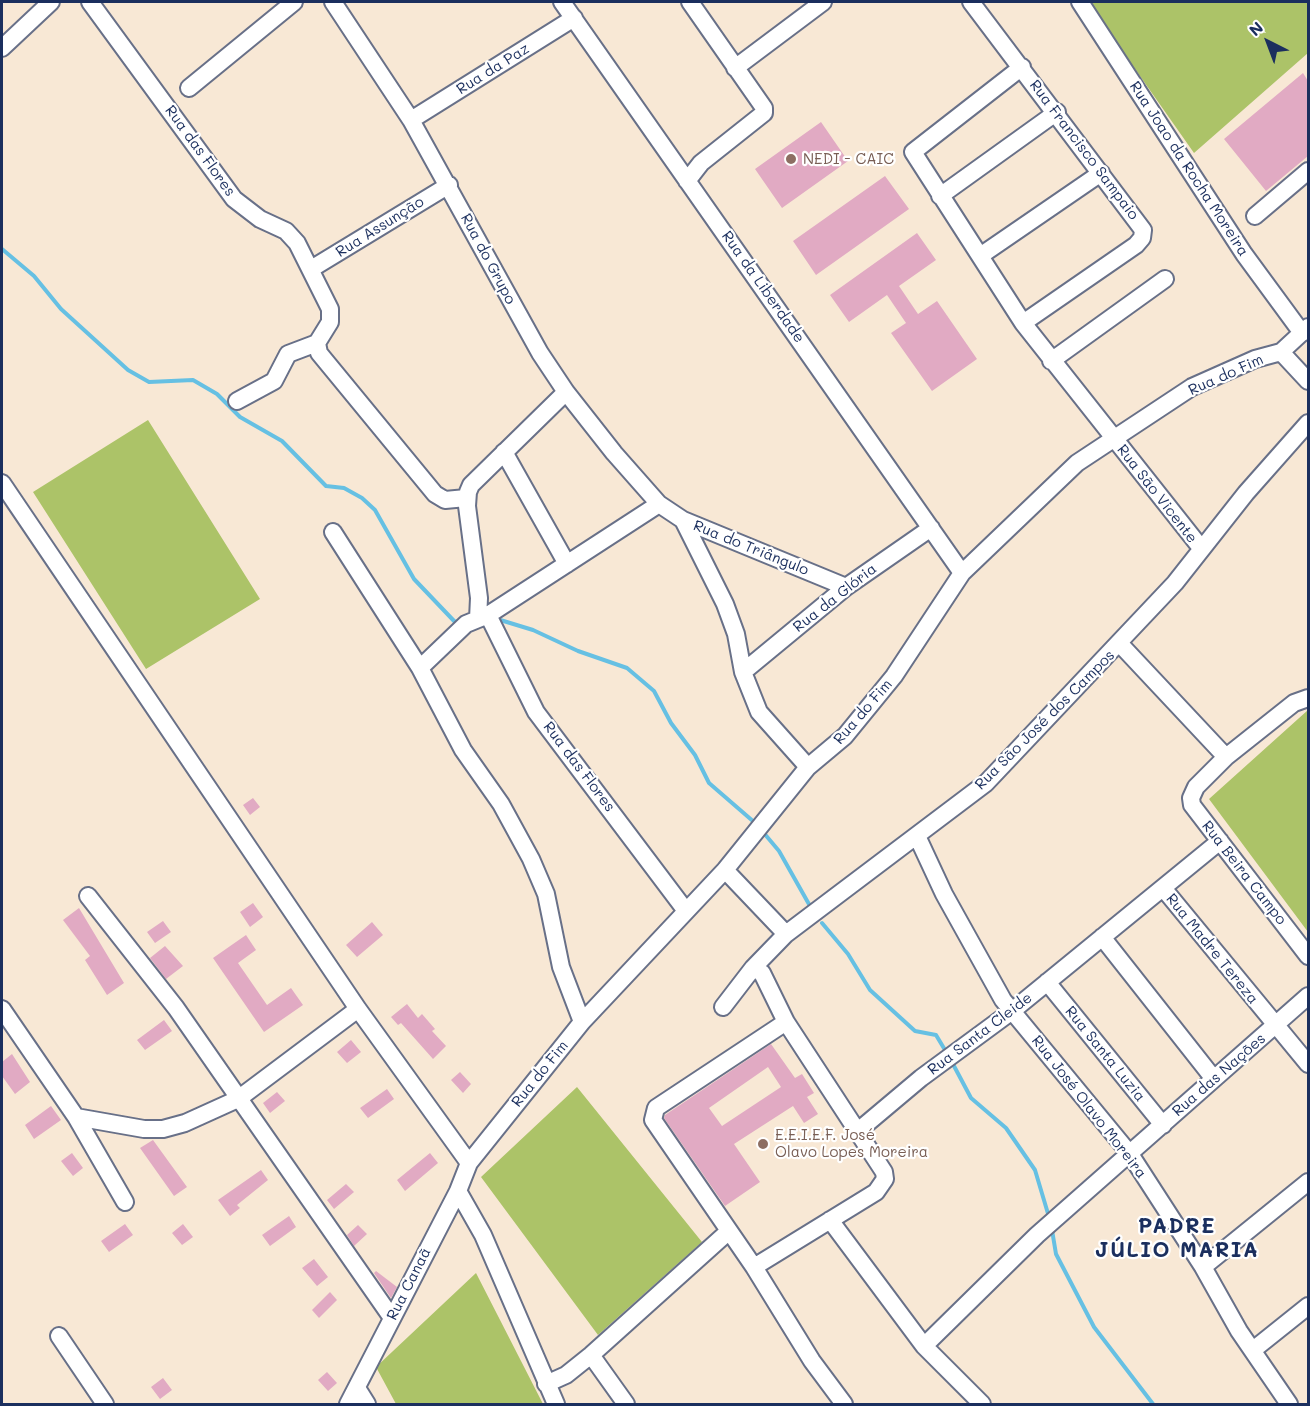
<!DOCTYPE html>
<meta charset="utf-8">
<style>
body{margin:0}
#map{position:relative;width:1310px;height:1406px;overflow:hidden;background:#f8e8d5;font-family:Mali,sans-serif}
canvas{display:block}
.frame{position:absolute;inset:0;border:3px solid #1b2f5e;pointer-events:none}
.north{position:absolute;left:1238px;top:12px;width:60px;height:60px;-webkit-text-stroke:4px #fff;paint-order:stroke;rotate:318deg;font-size:16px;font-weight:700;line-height:24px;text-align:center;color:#1b2f5e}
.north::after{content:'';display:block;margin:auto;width:21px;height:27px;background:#1b2f5e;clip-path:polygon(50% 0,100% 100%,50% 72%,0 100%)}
</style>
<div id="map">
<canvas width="1310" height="1406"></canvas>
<div class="frame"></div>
<div class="north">N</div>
</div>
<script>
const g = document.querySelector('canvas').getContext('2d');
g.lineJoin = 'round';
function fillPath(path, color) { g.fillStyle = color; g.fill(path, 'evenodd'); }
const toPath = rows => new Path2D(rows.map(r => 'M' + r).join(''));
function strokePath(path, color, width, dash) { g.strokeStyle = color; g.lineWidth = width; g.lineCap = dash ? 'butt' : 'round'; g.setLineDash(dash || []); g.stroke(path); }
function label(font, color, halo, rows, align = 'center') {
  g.font = font + ' Mali,sans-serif'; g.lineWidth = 4.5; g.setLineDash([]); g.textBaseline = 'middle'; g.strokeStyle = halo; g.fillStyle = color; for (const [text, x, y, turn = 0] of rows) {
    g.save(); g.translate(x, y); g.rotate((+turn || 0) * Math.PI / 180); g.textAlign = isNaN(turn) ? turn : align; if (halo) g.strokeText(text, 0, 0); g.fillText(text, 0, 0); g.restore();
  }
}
const green = toPath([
 [1088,2,1308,2,1308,53,1194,153],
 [148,420,260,599,146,669,33,492],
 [1308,710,1308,932,1209,799],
 [577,1087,702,1242,598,1335,481,1177],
 [476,1273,543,1404,396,1404,376,1367]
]);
const stream = toPath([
 [2,249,34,276,61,309,128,370,149,382,193,380,217,394,240,417,282,441,326,486,344,488,362,498,375,510,414,579,455,622,461,621],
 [497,619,533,630,578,651,627,668,654,691,671,723,695,755,709,783,754,822],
 [763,832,779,851,810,906],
 [822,923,848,954,870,990,915,1031,936,1035,945,1050],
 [954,1066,971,1098,1006,1128,1035,1170,1049,1217],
 [1052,1230,1056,1254,1094,1327,1153,1404]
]);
const building = toPath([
 [1303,73,1308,81,1308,156,1266,191,1224,139],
 [821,122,848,161,782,208,755,169],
 [885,176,909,209,816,275,793,241],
 [917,233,936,260,899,286,918,314,937,301,977,359,932,391,891,333,906,323,887,295,849,322,830,295],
 [253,798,260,807,250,815,243,805],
 [253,903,263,917,250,927,240,912],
 [79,908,124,983,107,995,85,960,90,956,63,920],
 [163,921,171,932,155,943,147,932],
 [372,922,383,935,357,957,346,945],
 [246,935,256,950,238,963,267,1005,291,988,303,1005,264,1032,213,958],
 [165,946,183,966,166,979,150,958],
 [407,1004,418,1018,422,1014,435,1029,432,1031,446,1046,433,1059,401,1023,398,1025,391,1017],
 [164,1020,172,1031,145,1050,137,1040],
 [351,1040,361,1052,347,1063,337,1052],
 [771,1044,795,1078,802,1074,814,1093,807,1097,818,1114,804,1123,793,1106,734,1144,760,1182,725,1206,664,1118,665,1115],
 [768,1067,781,1087,722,1126,709,1108],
 [12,1054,30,1082,15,1094,2,1076,2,1062],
 [460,1072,471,1084,463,1093,451,1080],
 [387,1089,394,1099,368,1118,360,1108],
 [277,1092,285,1101,270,1113,263,1103],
 [51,1106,61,1120,34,1139,25,1125],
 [153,1140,187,1187,174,1196,140,1148],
 [72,1153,83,1168,73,1176,61,1161],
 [430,1153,438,1163,405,1191,397,1180],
 [261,1170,268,1180,237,1205,240,1208,230,1216,218,1200],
 [346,1184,354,1192,334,1209,327,1200],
 [289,1216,296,1227,270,1246,262,1235],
 [125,1224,133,1235,109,1252,101,1241],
 [183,1224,193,1237,182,1245,172,1233],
 [358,1225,367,1234,354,1246,347,1235],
 [314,1259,328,1277,317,1286,302,1268],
 [376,1271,397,1287,391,1298,374,1273],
 [330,1292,337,1300,319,1318,312,1310],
 [327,1372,337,1383,328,1391,318,1380],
 [163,1378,172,1390,160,1399,151,1387]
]);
const minor = toPath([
 [90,2,234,199,260,219,286,231,297,243,330,309,330,322,317,343,319,353,435,494,445,500,466,498],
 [333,2,411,120,540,353,566,392,614,453,659,504,683,520,846,587],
 [562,2,962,573],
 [971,2,1143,230,1142,238,1136,245,1023,323,1201,548],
 [1080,2,1244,254,1302,333],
 [2,48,51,2],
 [1022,67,913,152,1023,323],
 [735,68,823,2],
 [189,88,294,2],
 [411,120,574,18],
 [687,181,701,163,764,113,764,108,690,2],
 [940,196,1057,112],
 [1255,216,1308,171],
 [980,256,1101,173],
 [311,269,449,185],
 [1281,352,1308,381],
 [1051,361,1165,279],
 [237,401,274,381,288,354,317,343],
 [504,452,567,564],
 [2,483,358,1009,469,1163],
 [683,520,725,604,736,634,743,672,759,712,808,767],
 [333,532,420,668],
 [488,615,536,712,686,911],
 [478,619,479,598,467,506,468,492,471,485,566,392],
 [1120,644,1226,757],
 [743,672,846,587,931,528],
 [1308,698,1294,703,1226,757,1196,787,1191,798,1192,805,1308,956],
 [917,836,944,894,1003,1000,1130,1154,1203,1267,1239,1331,1289,1404],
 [725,870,786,934],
 [1163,888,1308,1064],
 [88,896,176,1008,392,1318],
 [1102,937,1214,1079],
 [753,968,762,973,786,1022],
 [1047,982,1163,1125],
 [723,1007,753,968,786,934,986,783,1175,583,1246,493,1308,423],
 [2,1009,76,1117,125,1202],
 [582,1022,561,967,546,894,531,859,501,804,463,750,420,668,466,624,488,615,659,504],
 [76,1117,144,1129,163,1129,185,1123,238,1099,358,1009],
 [858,1131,921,1078,1012,1011,1220,841],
 [458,1191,483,1235,556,1404],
 [830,1220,924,1346,982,1404],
 [754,1267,876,1192,885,1179,884,1172,786,1022,656,1108,653,1120,754,1267,812,1361,844,1404],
 [1203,1267,1308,1182],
 [59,1336,105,1404],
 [924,1346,1037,1235,1308,996],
 [1253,1350,1308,1306],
 [591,1355,626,1404],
 [546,1384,566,1375,591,1355,729,1231],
 [357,1388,367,1404],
 [348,1404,458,1191,469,1163,582,1022,725,870,808,767,845,736,894,676,962,573,1077,463,1192,387,1255,359,1281,352,1308,327]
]);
const markers = [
 [791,159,6,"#8d6e63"],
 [763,1144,6,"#8d6e63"]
];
const streetNames = [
 ["Rua da Paz",493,69,-32],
 ["Rua Francisco Sampaio",1084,150,53],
 ["Rua das Flores",200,151,54],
 ["Rua Joao da Rocha Moreira",1189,169,57],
 ["Rua Assunção",380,227,-32],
 ["Rua do Grupo",488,259,62],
 ["Rua da Liberdade",763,287,55],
 ["Rua do Fim",1226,375,-24],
 ["Rua São Vicente",1157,494,52],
 ["Rua do Triângulo",751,548,22],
 ["Rua da Glória",835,598,-38],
 ["Rua do Fim",863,712,-49],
 ["Rua São José dos Campos",1045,720,-45],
 ["Rua das Flores",579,767,53],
 ["Rua Beira Campo",1244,873,52],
 ["Rua Madre Tereza",1212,949,51],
 ["Rua Santa Cleide",980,1034,-37],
 ["Rua Santa Luzia",1105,1054,51],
 ["Rua do Fim",540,1074,-51],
 ["Rua das Nações",1219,1075,-41],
 ["Rua José Olavo Moreira",1089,1107,52],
 ["Rua Canaã",409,1284,-63]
];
const educationNames = [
 ["NEDI - CAIC",803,159],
 ["E.E.I.E.F. José",775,1135],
 ["Olavo Lopes Moreira",775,1152]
];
const districtNames = [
 ["PADRE",1177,1227],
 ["JÚLIO MARIA",1177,1251]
];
fillPath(green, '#acc368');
strokePath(stream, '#66c0e3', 4);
fillPath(building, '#e1aac3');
strokePath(minor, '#687088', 20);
strokePath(minor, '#fff', 16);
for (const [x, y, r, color] of markers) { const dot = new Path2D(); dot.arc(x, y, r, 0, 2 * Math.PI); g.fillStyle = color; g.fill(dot); strokePath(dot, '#fff', 2); }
label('15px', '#1b2f5e', '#fff', streetNames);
label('15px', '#785e54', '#fff', educationNames, 'left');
g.letterSpacing = '1.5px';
label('bold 21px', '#1b2f5e', '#fff', districtNames);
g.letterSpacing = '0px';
</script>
